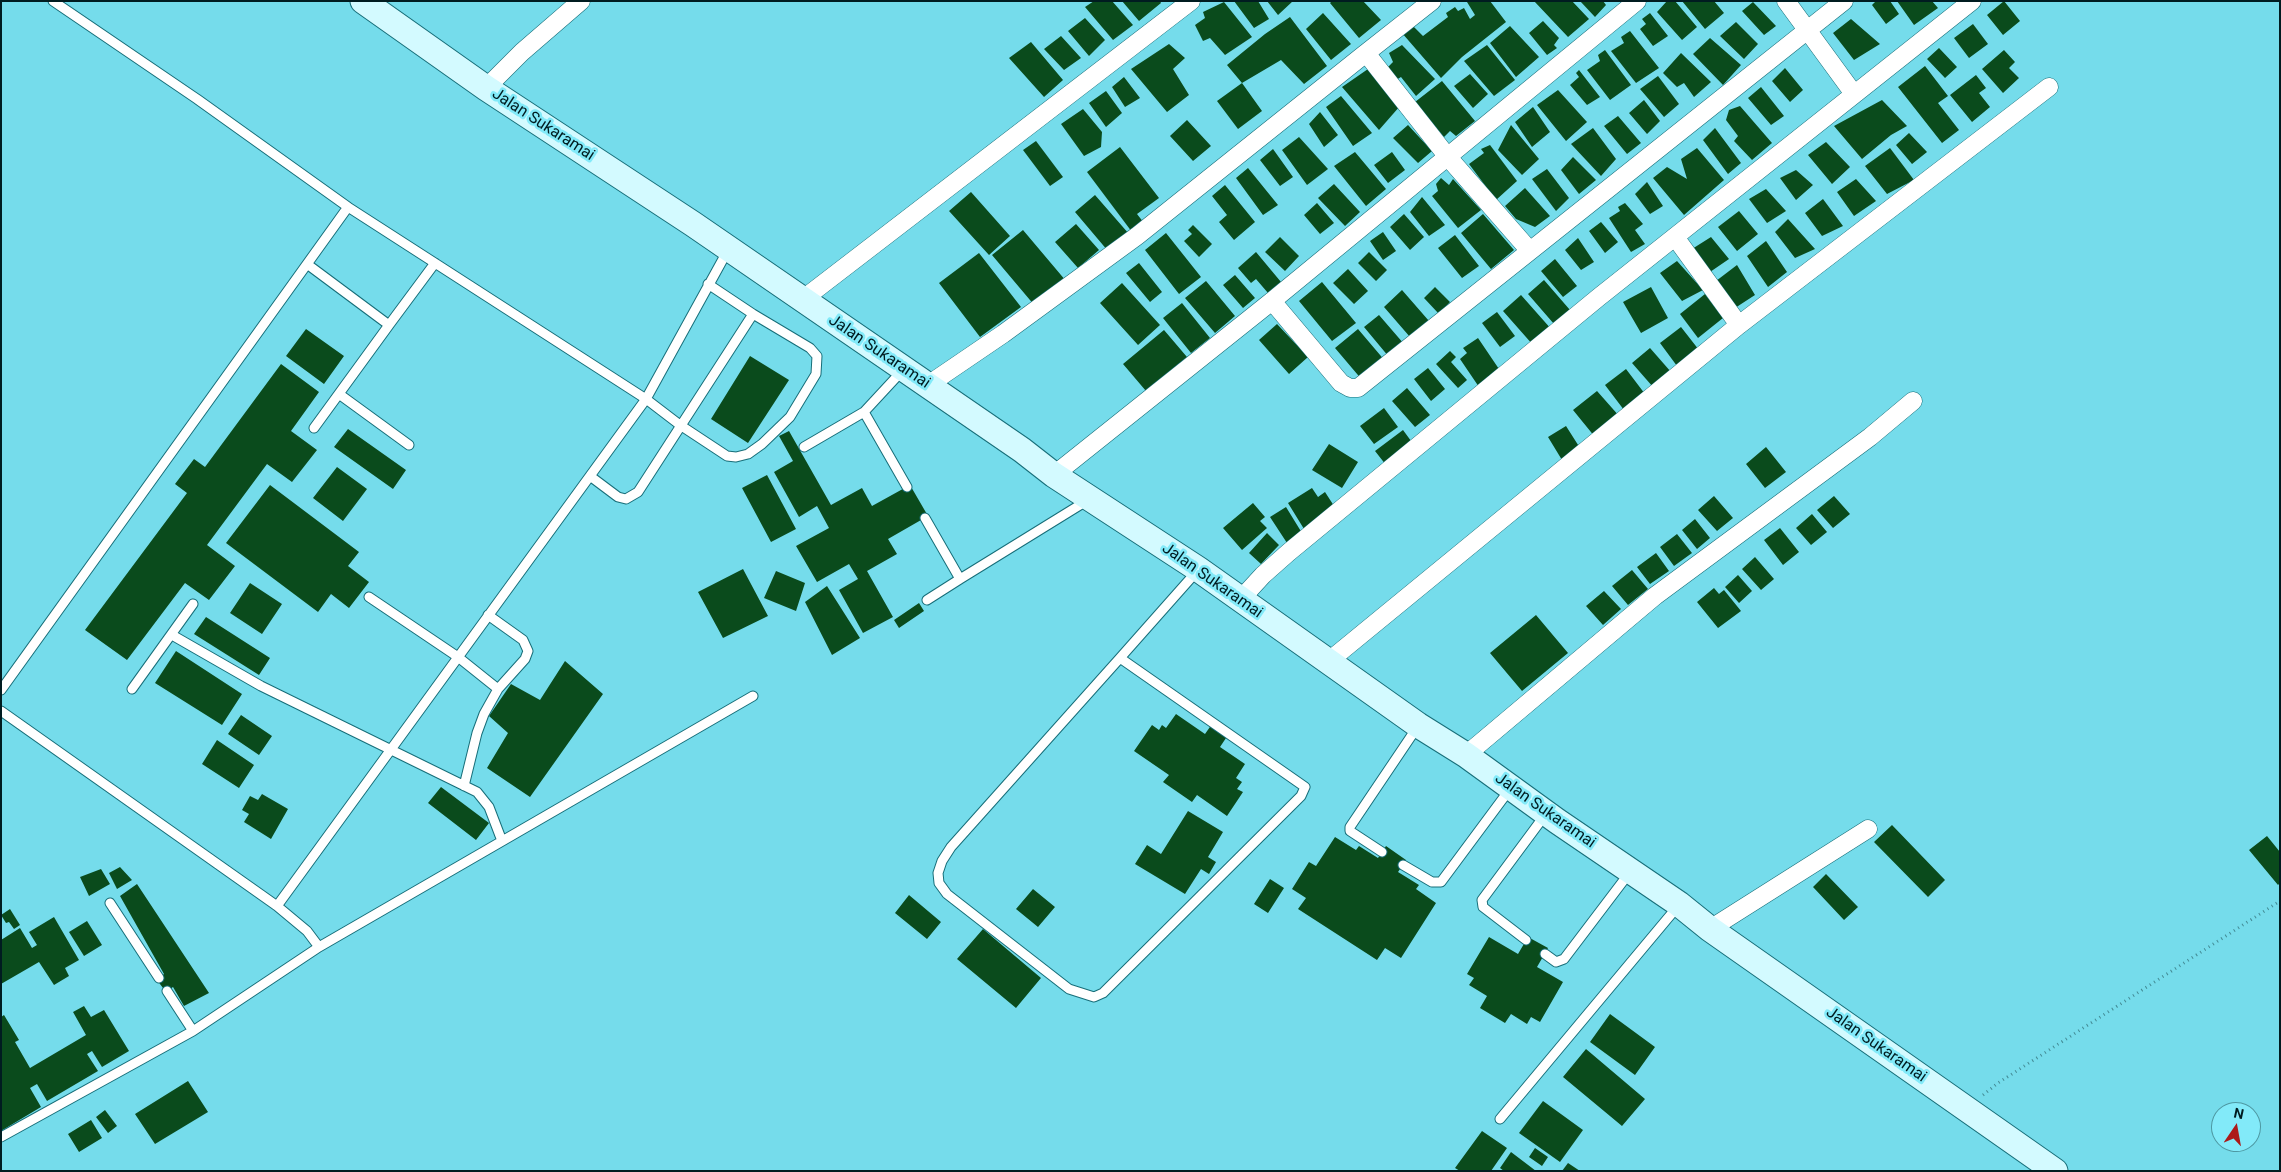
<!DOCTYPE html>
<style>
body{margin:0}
#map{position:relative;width:2281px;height:1172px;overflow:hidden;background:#75dceb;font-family:Roboto,sans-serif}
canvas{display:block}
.frame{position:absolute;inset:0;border:2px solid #001c20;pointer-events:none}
.north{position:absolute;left:2211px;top:1102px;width:50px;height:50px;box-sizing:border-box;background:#82eaf9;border:1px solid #4e98a2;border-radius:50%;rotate:12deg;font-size:14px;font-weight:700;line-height:20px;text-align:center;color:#001c20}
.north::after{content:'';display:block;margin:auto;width:18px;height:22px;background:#ac1a19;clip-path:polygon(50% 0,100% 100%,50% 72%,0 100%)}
</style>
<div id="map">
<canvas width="2281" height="1172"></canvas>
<div class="frame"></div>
<div class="north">N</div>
</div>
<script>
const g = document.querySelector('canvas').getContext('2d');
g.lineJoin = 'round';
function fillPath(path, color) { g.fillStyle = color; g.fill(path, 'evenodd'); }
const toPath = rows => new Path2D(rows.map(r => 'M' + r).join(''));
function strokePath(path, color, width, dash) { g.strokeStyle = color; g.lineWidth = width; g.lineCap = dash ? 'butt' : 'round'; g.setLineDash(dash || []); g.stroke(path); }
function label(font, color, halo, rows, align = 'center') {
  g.font = font + ' Roboto,sans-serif'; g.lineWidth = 5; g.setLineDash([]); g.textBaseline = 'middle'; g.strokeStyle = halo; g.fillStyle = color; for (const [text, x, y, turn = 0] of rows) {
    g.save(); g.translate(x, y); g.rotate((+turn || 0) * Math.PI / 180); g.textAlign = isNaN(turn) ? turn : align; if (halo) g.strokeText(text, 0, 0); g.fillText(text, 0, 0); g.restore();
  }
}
const building = toPath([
 [1094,1,1112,1,1133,25,1113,40,1085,7],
 [1122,1,1160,1,1161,3,1139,21],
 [1234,1,1258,1,1269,19,1254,28],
 [1267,1,1293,1,1278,15],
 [1332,1,1363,1,1381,20,1359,38,1330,3],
 [1468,1,1490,1,1506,22,1462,57,1441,78,1402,33,1412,25,1423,36,1448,17,1446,13,1455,7,1458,11,1464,8,1470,19,1475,15,1467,2],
 [1534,1,1572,1,1589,19,1568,37],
 [1580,1,1603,1,1606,5,1595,17],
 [1667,1,1675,1,1697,27,1682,40,1657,12],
 [1682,1,1714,1,1724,13,1705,29],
 [1876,1,1890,1,1899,14,1886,24,1872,5],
 [1897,1,1932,1,1938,8,1914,25],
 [2004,1,2020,21,2003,35,1987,15],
 [1224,2,1252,37,1225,55,1210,38,1203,41,1195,25,1205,18,1203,12],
 [1753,2,1776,26,1764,35,1742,11],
 [1323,13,1351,44,1331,60,1306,29],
 [1650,13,1668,36,1653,46,1640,29,1646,24,1642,19],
 [1290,17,1327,66,1304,84,1281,60,1242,83,1227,65,1265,34],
 [1085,18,1105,40,1089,56,1068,31],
 [1851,19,1880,44,1854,60,1833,33],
 [1543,21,1559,38,1554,45,1557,48,1547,55,1529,33],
 [1736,22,1758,44,1744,59,1720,36],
 [1973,24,1988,44,1969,58,1954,38],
 [1510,26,1539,57,1516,77,1490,43],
 [1630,31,1659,68,1636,83,1611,51,1624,43,1621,37],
 [1061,36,1081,58,1064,70,1044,49],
 [1710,38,1741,65,1723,85,1693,54],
 [1031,42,1063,80,1044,97,1009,58],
 [1169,44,1185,58,1173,69,1189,95,1167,112,1131,69],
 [1402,45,1435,79,1416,96,1401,77,1396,80,1388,67,1393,62,1389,53],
 [1487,45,1515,80,1494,96,1464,61],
 [1939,48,1957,67,1945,78,1927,59],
 [1605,50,1631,85,1610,100,1587,70,1600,61,1598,55],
 [2004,50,2015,62,2009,68,2019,78,2003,93,1982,69],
 [1681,53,1711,82,1694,97,1684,83,1677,87,1663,73],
 [1925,66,1948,96,1938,103,1959,130,1942,143,1898,87],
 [1785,68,1803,90,1790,102,1772,81],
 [1368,69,1400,106,1379,130,1342,87],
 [1579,70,1600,97,1587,105,1570,85,1579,77,1576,73],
 [1470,74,1488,94,1473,108,1454,86],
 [1976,75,1986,88,1979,93,1990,107,1972,122,1950,95],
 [1658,76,1679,104,1664,117,1640,89],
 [1124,77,1140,98,1125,107,1112,87],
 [1442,81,1475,121,1456,136,1450,131,1444,137,1415,102],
 [1242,83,1262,111,1238,129,1217,101],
 [1761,87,1784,116,1771,125,1748,98],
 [1558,90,1587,122,1566,141,1537,105],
 [1106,91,1122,113,1106,127,1089,103],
 [1341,96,1372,133,1353,146,1326,107],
 [1644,100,1660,121,1647,134,1629,113],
 [1882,100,1907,126,1891,135,1862,159,1834,126],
 [1740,106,1772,143,1752,160,1734,141,1738,136,1726,120,1729,110],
 [1533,107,1550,132,1532,147,1515,122],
 [1083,109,1102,132,1101,147,1084,156,1061,124],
 [1320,112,1338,135,1324,147,1309,124],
 [1618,116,1641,143,1627,154,1604,126],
 [1187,120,1211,146,1193,161,1170,136],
 [1408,125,1432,151,1418,163,1393,138],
 [1511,125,1539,159,1522,175,1498,150],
 [1593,128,1616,159,1601,176,1571,144],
 [1715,128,1741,163,1728,174,1703,140],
 [1909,133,1927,152,1912,164,1896,145],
 [1299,137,1328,169,1307,185,1282,150],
 [1036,141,1063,177,1050,186,1023,150],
 [1826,142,1850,167,1832,184,1808,155],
 [1490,145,1517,181,1496,200,1469,164,1484,153,1481,149],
 [1120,147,1159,198,1137,214,1144,223,1132,232,1087,172],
 [1697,148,1724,180,1684,215,1653,178,1667,167,1687,179,1681,159],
 [1890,148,1914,180,1887,194,1865,166],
 [1273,149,1293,177,1280,186,1260,160],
 [1355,152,1386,189,1366,206,1334,166],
 [1392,152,1405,170,1388,183,1374,165],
 [1573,157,1596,180,1579,194,1561,170],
 [1248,168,1278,205,1263,215,1236,178],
 [1547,169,1569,198,1556,211,1532,179],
 [1796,170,1813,185,1796,200,1780,178],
 [1441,178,1449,185,1453,179,1481,210,1458,228,1432,196,1438,191,1436,184],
 [1856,179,1876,201,1854,216,1837,192],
 [1647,182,1663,206,1650,214,1635,194],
 [1334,184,1360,212,1345,226,1318,198],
 [1225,185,1255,222,1234,240,1219,222,1227,215,1212,196],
 [1525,188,1550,216,1535,227,1516,219,1505,206],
 [1766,189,1786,211,1767,223,1749,199],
 [971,192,1010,236,989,255,949,211],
 [1095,195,1129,234,1108,251,1075,212],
 [1422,197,1445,225,1429,236,1410,212],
 [1823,199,1843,226,1822,236,1805,213],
 [1317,203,1334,223,1320,234,1304,215],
 [1625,203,1643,224,1635,230,1645,244,1631,252,1609,218,1620,211,1618,207],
 [1739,211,1758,234,1737,251,1718,227],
 [1404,214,1424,237,1410,250,1390,227],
 [1483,214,1514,250,1491,269,1461,233],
 [1788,219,1815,249,1795,258,1775,232],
 [1601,222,1618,242,1605,253,1589,231],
 [1076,224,1099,250,1078,268,1055,242],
 [1193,225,1212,244,1199,257,1184,241,1192,234,1188,230],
 [1023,230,1066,281,1035,306,992,255],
 [1383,232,1396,251,1383,260,1370,241],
 [1166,233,1201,277,1179,294,1145,250],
 [1455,235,1479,266,1462,278,1438,248],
 [1280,237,1299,256,1285,271,1265,252],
 [1711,237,1729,259,1710,272,1692,249],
 [1578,238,1594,262,1581,270,1565,250],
 [1766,241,1787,272,1768,287,1747,256],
 [1256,252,1281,282,1268,293,1256,279,1251,283,1238,268],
 [1369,252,1387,270,1376,281,1358,263],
 [979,253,1021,307,980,337,939,283],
 [1555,259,1577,286,1563,297,1541,271],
 [1677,261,1703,290,1682,301,1660,273],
 [1139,263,1162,292,1150,302,1126,273],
 [1737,265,1755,295,1735,308,1716,281],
 [1348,269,1368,291,1354,304,1333,283],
 [1235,275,1255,298,1243,308,1223,285],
 [1544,280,1570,310,1554,324,1528,294],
 [1206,281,1235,316,1215,333,1185,298],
 [1322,282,1356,323,1332,341,1299,301],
 [1122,283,1160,325,1138,345,1100,303],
 [1435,287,1450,302,1439,314,1424,298],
 [1651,287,1668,318,1641,333,1623,302],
 [1402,290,1429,321,1410,337,1384,307],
 [1705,294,1723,318,1698,338,1680,314],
 [1521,295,1552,330,1533,345,1503,311],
 [1182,303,1210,338,1191,353,1163,318],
 [1497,312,1515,336,1500,347,1482,323],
 [1379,315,1404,344,1389,357,1364,327],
 [1277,324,1308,357,1289,374,1259,340],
 [1681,327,1699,350,1677,366,1660,343],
 [306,329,344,356,324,384,286,356],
 [1358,329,1386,362,1363,381,1335,348],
 [1164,330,1187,357,1146,391,1123,364],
 [1478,338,1501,372,1479,387,1460,359,1467,353,1463,348],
 [1650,348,1671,372,1653,387,1632,363],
 [1450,351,1456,357,1451,362,1467,380,1458,388,1436,364],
 [750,356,789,380,748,443,711,419],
 [281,364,319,392,291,431,317,450,292,482,267,464,207,545,235,566,209,600,185,583,127,660,85,630,187,493,175,484,194,459,205,467],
 [1428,368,1445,389,1431,401,1414,379],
 [1626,369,1645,394,1624,410,1605,385],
 [1407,388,1430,415,1415,427,1392,401],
 [1597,391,1620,417,1595,437,1573,410],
 [1384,408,1398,427,1374,444,1360,426],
 [1566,426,1580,448,1562,460,1548,437],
 [348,429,406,470,393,489,334,447],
 [1403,430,1414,445,1386,465,1375,451],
 [789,431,831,505,862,488,872,506,910,485,928,516,888,539,897,554,867,571,893,617,863,633,839,590,858,579,849,564,817,582,796,546,829,528,817,506,799,517,774,472,793,461,779,436],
 [1329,444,1358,462,1342,488,1312,470],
 [1766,447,1786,472,1765,488,1746,464],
 [337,467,367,489,343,521,313,498],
 [767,475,796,529,771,542,742,488],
 [270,485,359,552,348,566,369,582,349,608,331,594,318,612,226,543],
 [1312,488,1318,497,1325,492,1336,509,1304,529,1288,503],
 [1714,496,1733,518,1717,531,1698,510],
 [1834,496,1850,514,1833,528,1817,510],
 [1253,503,1265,517,1260,521,1267,528,1242,550,1223,528],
 [1286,507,1302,533,1287,543,1270,517],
 [1812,514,1827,532,1811,545,1796,528],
 [1695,519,1710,538,1697,549,1682,530],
 [1780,528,1799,552,1783,565,1764,540],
 [1267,533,1279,545,1261,564,1249,553],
 [1677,534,1692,553,1674,566,1660,547],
 [1656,553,1669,571,1650,584,1637,567],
 [1755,557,1774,579,1761,590,1742,569],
 [743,569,768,616,723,638,698,592],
 [1632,570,1648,589,1628,605,1612,586],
 [776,571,805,583,796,611,764,598],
 [1738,575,1752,591,1739,603,1725,587],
 [250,583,282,604,262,634,230,613],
 [827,586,860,638,832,655,805,602],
 [1714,588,1719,594,1724,590,1741,611,1718,628,1697,602],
 [1604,591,1621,609,1603,625,1586,606],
 [919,603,924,611,899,628,894,620],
 [1536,615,1568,653,1522,691,1490,653],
 [206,617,270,658,259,675,194,634],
 [176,651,242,694,222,725,155,683],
 [565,661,603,694,530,797,487,768,508,733,489,716,511,684,540,700],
 [1176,714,1205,734,1212,724,1228,735,1220,747,1245,764,1236,778,1242,782,1237,789,1243,792,1227,816,1197,795,1192,802,1163,782,1169,775,1134,751,1152,725,1159,730,1162,725,1166,728],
 [241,715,272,736,259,755,228,734],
 [217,740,254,765,239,788,202,764],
 [441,787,489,823,476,840,428,803],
 [262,794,288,809,271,839,244,822,249,814,242,810,250,796,258,800],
 [1188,811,1223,832,1208,857,1216,862,1209,874,1201,869,1185,894,1135,864,1147,845,1161,854],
 [1892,825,1945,880,1928,897,1874,842],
 [2267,836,2280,852,2280,883,2278,885,2249,850],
 [1335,837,1356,850,1359,846,1378,858,1386,846,1406,860,1398,872,1419,885,1416,889,1436,903,1401,958,1385,948,1377,960,1298,909,1306,898,1292,889,1309,862,1316,866],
 [120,867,132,880,117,889,109,873],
 [101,869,110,884,89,896,80,877],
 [1826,874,1858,907,1844,920,1813,887],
 [1270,879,1284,888,1268,913,1254,904],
 [137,884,209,993,184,1006,173,987,166,992,157,980,164,974,120,896],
 [1033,889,1055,907,1038,927,1016,909],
 [909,895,941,922,927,939,895,913],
 [10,909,20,925,14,929,9,922,6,923,1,915],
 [54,917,79,960,65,968,69,976,54,985,39,962,1,984,1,940,20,928,32,948,37,945,29,932],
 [87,921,102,945,84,956,69,932],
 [983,929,1041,978,1016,1008,957,959],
 [1489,937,1518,954,1528,937,1548,948,1537,967,1563,982,1540,1022,1531,1017,1527,1024,1511,1014,1505,1023,1480,1008,1487,996,1469,985,1474,978,1467,974],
 [84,1006,91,1017,104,1010,129,1051,102,1067,92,1051,87,1054,98,1071,47,1101,37,1084,30,1088,41,1107,1,1131,1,1017,4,1015,19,1040,15,1042,30,1068,86,1035,73,1012],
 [1610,1014,1655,1047,1635,1075,1590,1042],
 [1586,1049,1645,1099,1622,1126,1563,1077],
 [188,1081,208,1112,155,1144,135,1114],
 [1543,1101,1583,1130,1560,1162,1519,1133],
 [105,1110,117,1126,108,1133,96,1117],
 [91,1120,102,1138,79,1152,68,1134],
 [1482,1131,1507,1148,1491,1171,1460,1171,1455,1168],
 [1535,1148,1548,1157,1542,1166,1529,1157],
 [1511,1152,1536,1171,1504,1171,1500,1168],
 [1568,1163,1580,1171,1562,1171]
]);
const path = toPath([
 [1983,1095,1998,1083,2280,901]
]);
const lane = toPath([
 [53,1,197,99,348,207,646,399,680,425,727,456,736,457,748,454,762,444,790,417,816,374,817,356,810,348,753,314,708,284],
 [307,264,389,325,314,428],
 [389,325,435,263],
 [339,394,409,445],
 [864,412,907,487],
 [804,447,864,412,902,371],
 [590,476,618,497,626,499,638,492,753,314],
 [925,518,960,579,1088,500],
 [369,597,458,657,498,689],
 [927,600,960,579],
 [172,635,261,686,477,792,489,807,502,841],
 [1120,658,1305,787,1301,796,1103,993,1094,997,1069,989,947,894,939,883,938,873,942,861,951,847,1120,658,1198,570],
 [132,689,193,604],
 [1,690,348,207],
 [1,711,277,906,307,931,319,947,193,1031,1,1137],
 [464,786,477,733,484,714,498,689,525,659,528,651,523,640,488,615],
 [1382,852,1350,831,1350,827,1418,726],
 [1403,865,1432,882,1441,882,1510,789],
 [110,903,159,978],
 [277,906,646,399,728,250],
 [1526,940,1483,907,1482,900,1545,815],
 [319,947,753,696],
 [1545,954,1556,962,1564,959,1630,872],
 [167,991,193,1031],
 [1500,1119,1678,906]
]);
const street = toPath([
 [1786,1,1854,94],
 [1366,53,1432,1],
 [486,88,522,52,581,1],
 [1675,237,1739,325],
 [802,300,1191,1],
 [1272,301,1341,383,1350,388,1358,388,1844,1],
 [928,385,1003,334,1137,236,1366,53,1447,156,1530,251],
 [1054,475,1272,301,1637,1],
 [1240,600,1263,575,1289,552,1599,297,1972,1],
 [1329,661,1739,325,2049,87],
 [1466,755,1655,596,1870,437,1913,401],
 [1710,929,1868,829]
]);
const secondary = toPath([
 [363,1,486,88,693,224,1022,450,1054,475,1198,569,1418,725,1466,755,1557,821,1679,904,1710,929,2055,1171]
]);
const streetNames = [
 ["Jalan Sukaramai",543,125,33],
 ["Jalan Sukaramai",879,352,34],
 ["Jalan Sukaramai",1212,581,35],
 ["Jalan Sukaramai",1545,811,35],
 ["Jalan Sukaramai",1876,1045,35]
];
fillPath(building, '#0a4b1c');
strokePath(lane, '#176e79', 11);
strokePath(street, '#176e79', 19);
strokePath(secondary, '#176e79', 27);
strokePath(path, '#438b95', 3, [1, 4]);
strokePath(lane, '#fff', 9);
strokePath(street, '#fff', 18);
strokePath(secondary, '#d3faff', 25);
label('16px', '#001c20', '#82eaf9', streetNames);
</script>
